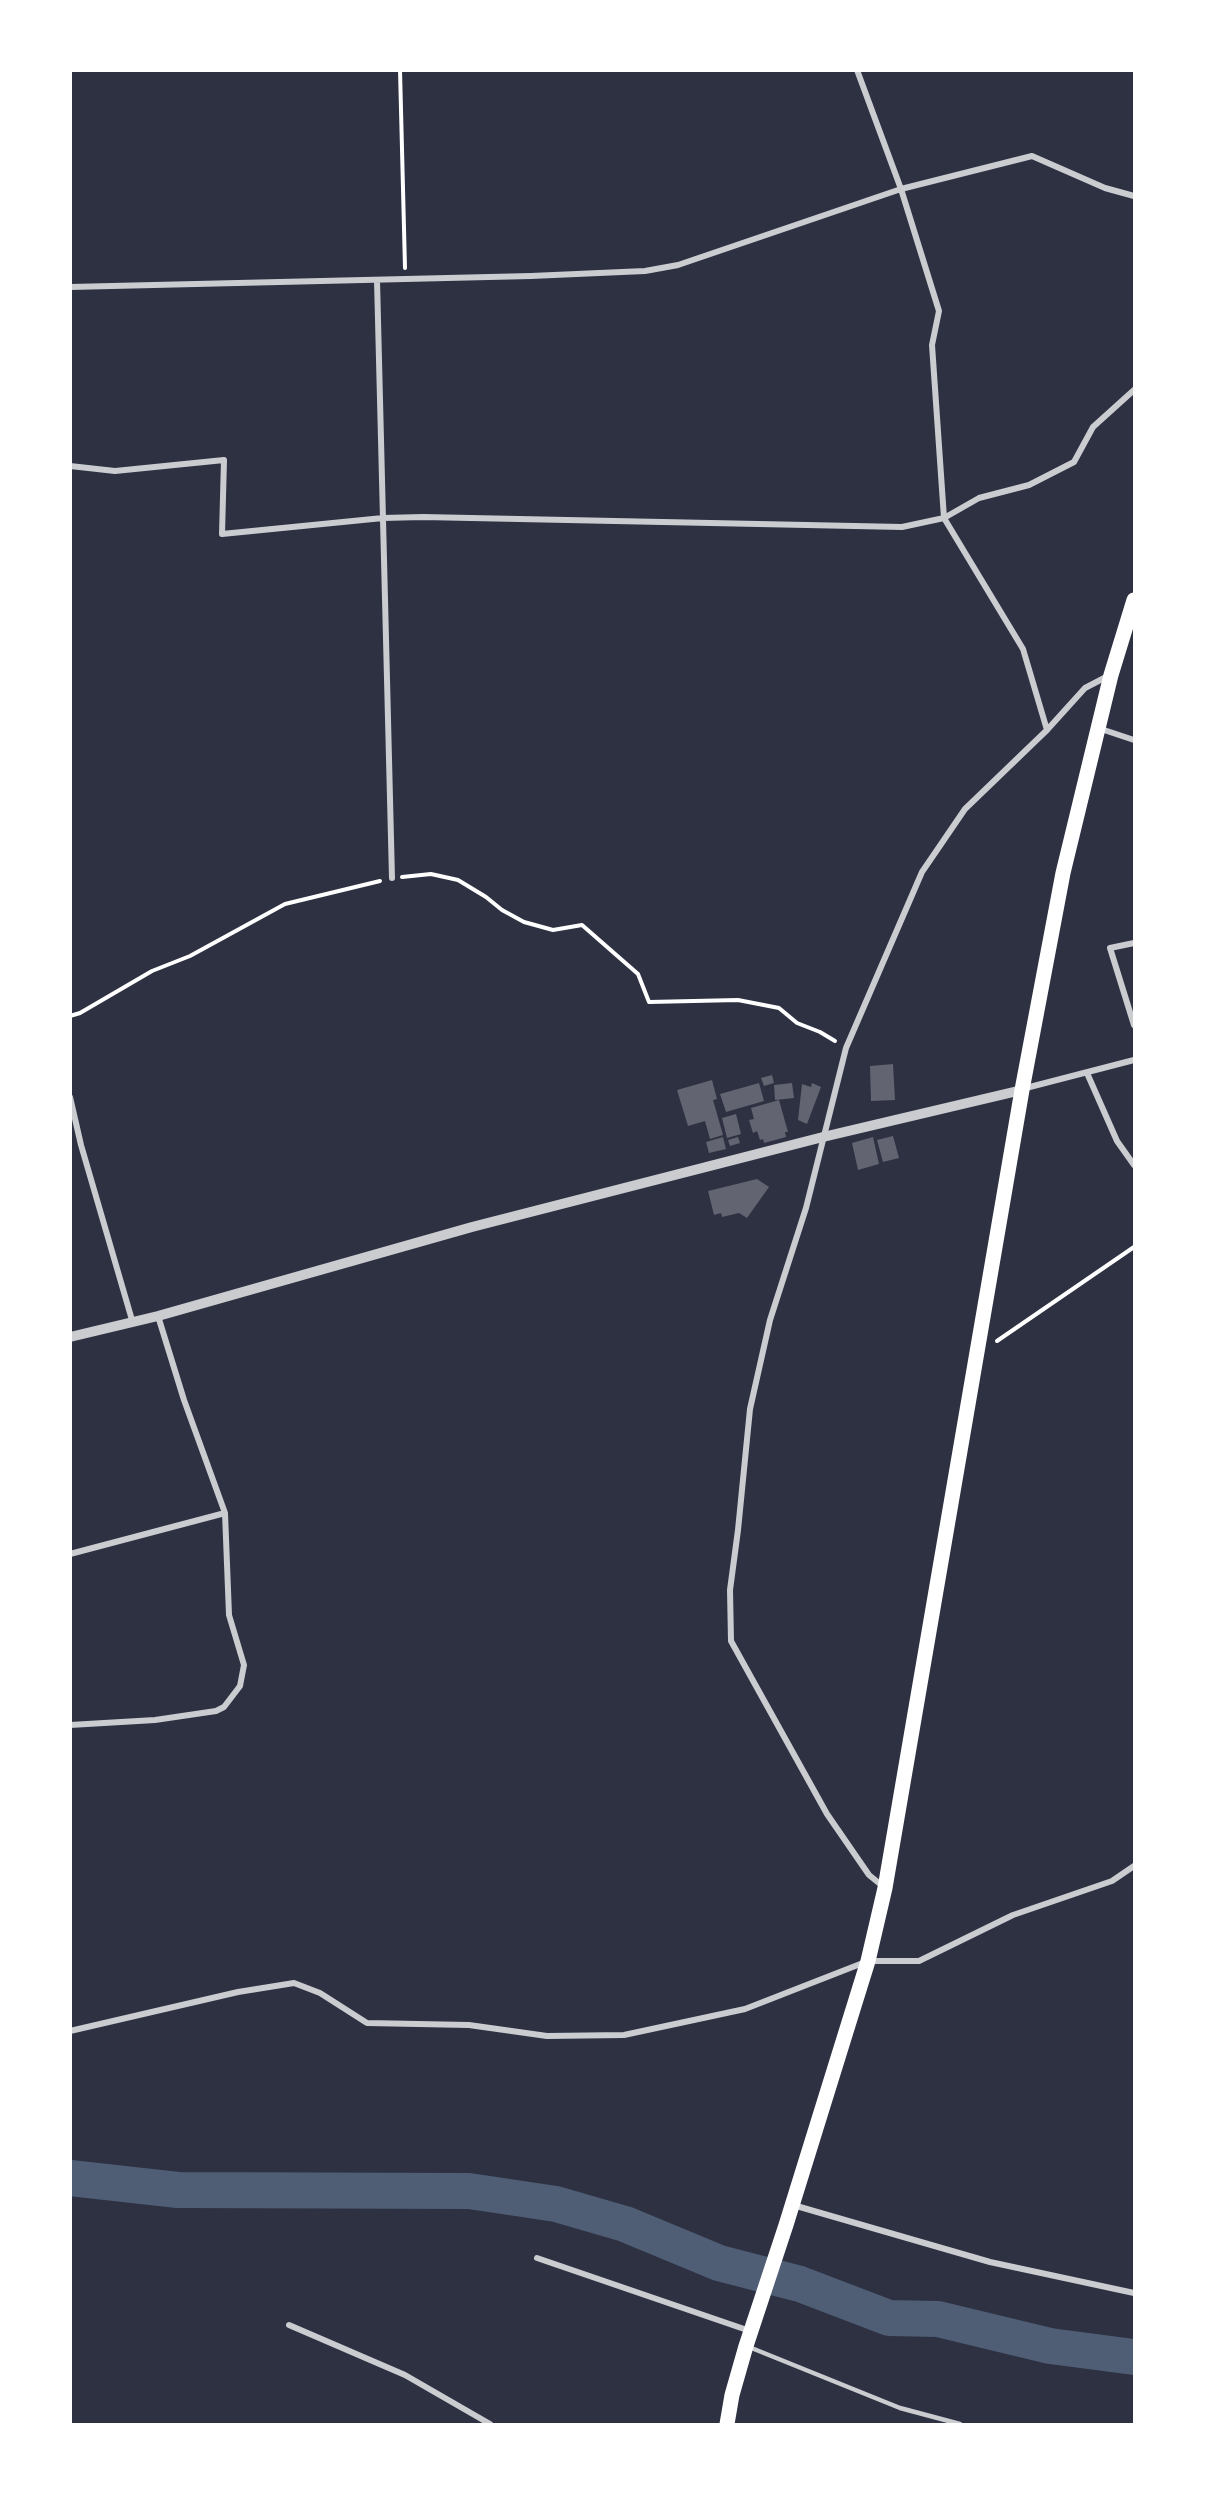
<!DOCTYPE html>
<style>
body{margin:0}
#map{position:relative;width:1205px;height:2495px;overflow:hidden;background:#2d3142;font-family:Helvetica,sans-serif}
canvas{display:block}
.frame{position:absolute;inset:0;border:72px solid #fff;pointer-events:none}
</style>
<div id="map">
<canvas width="1205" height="2495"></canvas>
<div class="frame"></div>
</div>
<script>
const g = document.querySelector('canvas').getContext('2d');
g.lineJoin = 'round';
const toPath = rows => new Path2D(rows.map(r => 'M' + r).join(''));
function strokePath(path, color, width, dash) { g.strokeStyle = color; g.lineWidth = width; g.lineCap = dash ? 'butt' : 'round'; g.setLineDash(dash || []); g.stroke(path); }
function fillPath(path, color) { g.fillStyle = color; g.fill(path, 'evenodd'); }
const river = toPath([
 [70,2178,178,2190,469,2191,556,2204,625,2224,719,2263,800,2284,889,2318,938,2319,1050,2346,1134,2357]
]);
const building = toPath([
 [893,1064,895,1100,871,1101,870,1066],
 [772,1075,774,1083,764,1086,761,1078],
 [712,1080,717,1099,713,1100,723,1135,710,1139,705,1121,688,1126,677,1090],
 [759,1083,764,1101,726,1112,720,1094],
 [792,1083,794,1098,775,1100,774,1085],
 [812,1083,821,1087,807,1124,798,1120,802,1084,811,1087],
 [779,1100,788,1132,785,1132,786,1137,764,1143,763,1139,760,1140,757,1131,753,1133,749,1120,754,1119,751,1108],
 [736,1114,741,1134,727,1138,722,1118],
 [893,1136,899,1158,883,1162,877,1140],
 [723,1137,726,1149,709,1153,706,1142],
 [738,1137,740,1143,730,1146,728,1140],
 [873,1137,879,1164,858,1170,852,1143],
 [757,1179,769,1187,747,1218,739,1213,722,1217,721,1213,714,1215,708,1191]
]);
const path = toPath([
 [400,70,405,268],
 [402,877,431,874,458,880,486,897,502,910,524,922,553,930,582,925,638,974,649,1002,738,1000,779,1008,797,1023,820,1032,835,1041],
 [70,1016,80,1013,152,971,190,956,285,904,380,881],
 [997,1341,1134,1247]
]);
const service = toPath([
 [749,2347,900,2408,960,2424]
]);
const minor = toPath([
 [857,70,901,189,939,311,932,345,944,518,1023,649,1047,730],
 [377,280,392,878],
 [70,287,531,276,645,271,678,265,901,189,1032,156,1105,188,1134,196],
 [70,466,115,471,224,460,222,534,383,518,423,517,902,527,944,518,979,498,1029,485,1074,462,1093,427,1134,390],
 [1098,728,1134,740],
 [1134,943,1110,948,1134,1025],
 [1087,1073,1117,1141,1134,1165],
 [1022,1089,1134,1060],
 [70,1097,81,1145,132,1320],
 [70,1554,225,1513],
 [70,1725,155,1720,216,1711,224,1707,240,1686,244,1665,229,1615,225,1513,184,1400,158,1316],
 [885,1888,869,1875,827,1814,731,1641,730,1590,738,1530,750,1409,770,1320,806,1208,846,1048,922,872,965,809,1047,730,1085,688,1108,676],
 [70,2031,238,1992,294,1983,320,1993,367,2023,469,2025,547,2036,624,2035,745,2009,868,1961,919,1961,1013,1915,1112,1881,1134,1866],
 [793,2205,990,2262,1134,2293],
 [537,2258,750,2331],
 [289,2325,405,2375,490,2424]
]);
const tertiary = toPath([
 [70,1337,158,1316,472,1227,823,1137,1022,1090]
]);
const trunk = toPath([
 [727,2424,732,2395,746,2346,786,2225,868,1961,885,1888,1022,1090,1063,873,1111,675,1134,600]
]);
strokePath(river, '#4f5d75', 36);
fillPath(building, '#626471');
strokePath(path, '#fff', 4);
strokePath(service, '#caccd0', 4.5);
strokePath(minor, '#caccd0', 6);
strokePath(tertiary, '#caccd0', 10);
strokePath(trunk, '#fff', 15);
</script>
